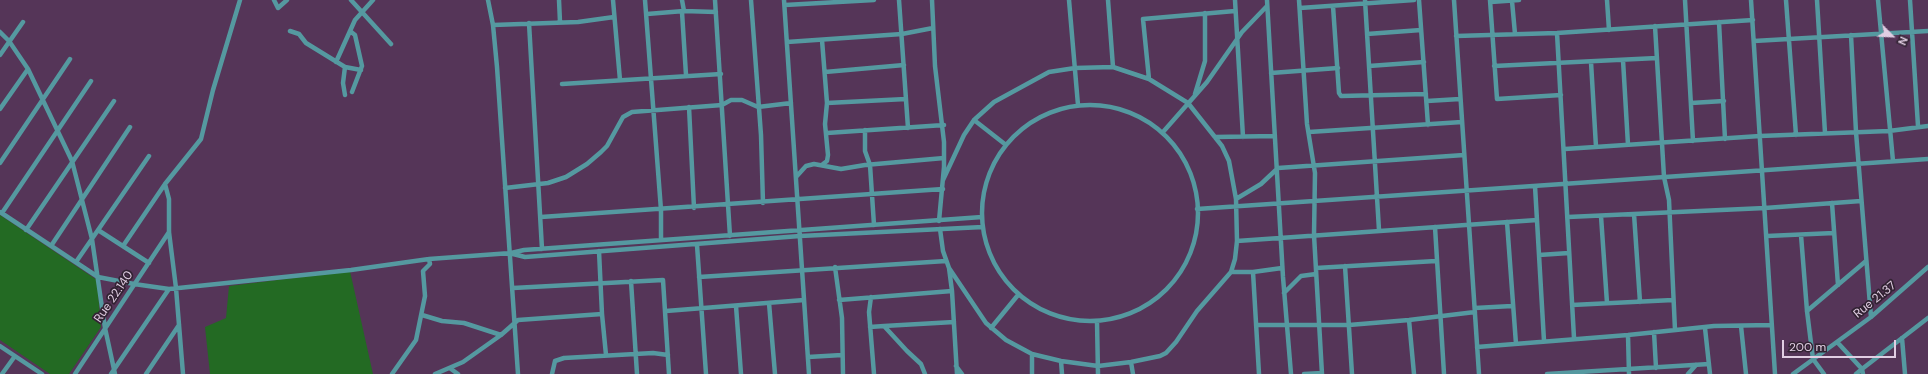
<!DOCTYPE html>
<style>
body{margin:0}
#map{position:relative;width:1928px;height:374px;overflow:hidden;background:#553558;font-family:"DM Sans",sans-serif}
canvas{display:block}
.north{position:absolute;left:1872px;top:16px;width:40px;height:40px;-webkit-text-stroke:3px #322333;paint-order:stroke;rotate:114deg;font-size:11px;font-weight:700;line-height:16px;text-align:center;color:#e1cee3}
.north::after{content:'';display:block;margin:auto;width:14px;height:18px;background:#e1cee3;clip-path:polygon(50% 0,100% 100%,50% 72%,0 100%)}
.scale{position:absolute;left:1782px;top:340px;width:114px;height:18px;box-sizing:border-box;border:2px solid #e1cee3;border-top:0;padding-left:5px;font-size:12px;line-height:14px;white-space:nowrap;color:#e1cee3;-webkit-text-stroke:3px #322333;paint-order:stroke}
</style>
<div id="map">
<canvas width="1928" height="374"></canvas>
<div class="north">N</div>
<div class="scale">200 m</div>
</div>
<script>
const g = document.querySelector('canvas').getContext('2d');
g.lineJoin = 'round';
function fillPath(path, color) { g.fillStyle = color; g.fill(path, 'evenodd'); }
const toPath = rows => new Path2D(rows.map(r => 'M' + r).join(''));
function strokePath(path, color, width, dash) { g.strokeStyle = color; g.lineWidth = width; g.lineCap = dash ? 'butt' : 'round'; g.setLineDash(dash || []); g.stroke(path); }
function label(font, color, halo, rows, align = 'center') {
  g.font = font + ' "DM Sans",sans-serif'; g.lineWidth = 3.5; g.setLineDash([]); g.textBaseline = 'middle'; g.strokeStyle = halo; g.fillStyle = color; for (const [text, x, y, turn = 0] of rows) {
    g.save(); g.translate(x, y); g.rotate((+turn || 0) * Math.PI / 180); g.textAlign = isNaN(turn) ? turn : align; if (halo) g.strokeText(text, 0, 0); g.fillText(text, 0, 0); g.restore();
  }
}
const green = toPath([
 [0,215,97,280,101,327,69,374,50,374,0,340],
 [350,271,373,374,210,374,205,327,226,318,229,286]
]);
const minor = toPath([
 [274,0,278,8,287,0],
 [351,0,391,44],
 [488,0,493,25,497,67,518,374],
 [559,0,560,22],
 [613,0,620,80],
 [645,0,661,210,661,240],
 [682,0,684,11],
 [715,0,730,236],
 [751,0,761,135,763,203],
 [784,0,809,374],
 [899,0,908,128],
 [932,0,935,66,944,142,944,167,939,221],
 [1069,0,1078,105],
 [1108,0,1113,67],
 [1235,0,1243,137],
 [1267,0,1283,277,1291,374],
 [1299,0,1307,124,1315,173,1314,235,1322,374],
 [1365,0,1379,230],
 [1419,0,1428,125],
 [1454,0,1479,374],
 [1490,0,1497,99,1561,95],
 [1607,0,1609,30],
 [1685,0,1693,141],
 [1751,0,1775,374],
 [1786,0,1796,135],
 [1817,0,1825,133],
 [1878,0,1893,161],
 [1910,0,1918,126],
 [1512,1,1515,34],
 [1491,2,1519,0],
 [785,5,874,0],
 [1333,6,1339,93,1341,96,1426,94],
 [1300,8,1414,0],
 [682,12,686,75],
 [647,14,684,11,716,12],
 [1719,22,1725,139],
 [529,23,542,249],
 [493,25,578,22,614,17],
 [1655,26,1664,177,1669,200,1675,330],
 [290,31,299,34,306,43,345,67,361,70],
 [350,31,355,35,362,66,352,92],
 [0,32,9,41,28,69,72,161,92,239,105,328,115,374],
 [1557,33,1574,338],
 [1367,34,1421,30],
 [1851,35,1856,132,1871,317],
 [1456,36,1557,33,1753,20],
 [822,40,827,103,825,124,828,155,827,161,823,164],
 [1754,41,1928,31],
 [787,42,902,34,933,28],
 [0,55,23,22],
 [1623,60,1628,145],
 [336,62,355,20,373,0],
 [1591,62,1596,147],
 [1369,66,1424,62],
 [1494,66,1657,58],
 [345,67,343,83,345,95],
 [825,72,904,65],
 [1271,73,1338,68],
 [1149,79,1143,19,1235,11],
 [562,84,721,74],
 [1195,94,1205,61,1205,13],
 [1427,101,1460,99],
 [827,103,906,99],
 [1691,103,1724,101],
 '982 213a108 108 0 1 1 216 0a108 108 0 1 1-216 0Z',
 [689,107,694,208],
 [0,109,28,69],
 [974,120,1006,145],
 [865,130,865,151,870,165,874,225],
 [1163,132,1207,82,1242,32,1267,6],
 [1309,132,1462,122],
 [827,133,944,125],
 [1215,137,1275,136],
 [1565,149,1760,136,1889,131,1928,126],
 [0,163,70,59],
 [796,177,806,166,814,164,841,169,865,165,944,158],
 [943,180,964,135,974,120,994,102,1049,72,1075,68,1113,67,1149,79,1188,103,1222,146,1229,161,1236,199,1237,241,1235,259,1231,272,1197,311,1176,342,1166,353,1160,356,1131,362,1098,366,1061,361,1032,354,1006,340,986,323,949,268],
 [165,184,169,199,169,232,176,288,183,374],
 [1535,186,1544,341],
 [505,188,548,183,566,177,587,164,601,152,607,146,623,117,632,112,722,105,731,100,742,100,758,107,791,103],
 [1236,199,1261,184,1278,168,1464,155],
 [1832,203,1838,285],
 [1197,209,1928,159],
 [0,212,98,277,134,284,169,289,351,270,429,259,511,253,524,250,982,217],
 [2,213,91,81],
 [1634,214,1640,302],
 [1601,216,1607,303],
 [541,217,943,189],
 [1568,217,1765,208,1861,201],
 [1507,222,1516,344],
 [1435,227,1444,374],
 [940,229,943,251,949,268,952,291,957,374],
 [26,230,114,101],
 [98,230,149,263],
 [1801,235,1807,311,1813,359,1824,374],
 [1767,236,1834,233],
 [1237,241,1537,220],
 [697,245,706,374],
 [51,246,130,127],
 [123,246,165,184,201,139,213,90,240,0],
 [599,251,602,314,606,355],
 [513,254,525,257,800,236,983,227],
 [1539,255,1569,253],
 [76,262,149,156],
 [1345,266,1352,374],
 [835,267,842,318,843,374],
 [1316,268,1436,261],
 [1231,272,1253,272,1282,268],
 [1253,272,1259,374],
 [699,277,946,261],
 [631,281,637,374],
 [513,288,663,280,669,374],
 [1284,293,1301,276,1316,274],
 [871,297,869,312,874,374],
 [839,300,952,291],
 [769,303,775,374],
 [1572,305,1673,300],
 [736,306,741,374],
 [1475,308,1512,306],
 [666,311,804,300],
 [1807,311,1866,261],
 [422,315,442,321,464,323,501,335],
 [1409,320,1414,374],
 [1097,321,1098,374],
 [1256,325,1349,325,1409,320,1475,312],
 [884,326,954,322],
 [1741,326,1746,374],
 [870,327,884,326,907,351,921,364,925,374],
 [991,328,1018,295],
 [1705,328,1710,374],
 [1654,332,1656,368],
 [1628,335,1629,374],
 [1902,338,1905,374],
 [1838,343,1862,369,1856,374],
 [0,346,42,374],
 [1477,347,1628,335,1714,326,1771,325],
 [1032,354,1032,374],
 [808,357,842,355],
 [1061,361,1062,374],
 [1131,362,1133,374],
 [956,366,962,374],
 [451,369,458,374],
 [2,374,15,356],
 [75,374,169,232],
 [111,374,169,289],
 [146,374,179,325],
 [392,374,416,340,425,296,423,271,430,264,429,259],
 [435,374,463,362,501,335,518,320,602,314],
 [552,374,555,361,564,358,653,353,668,355],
 [1304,374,1322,373],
 [1547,374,1709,364],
 [1688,374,1696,365],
 [1793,374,1871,317,1928,267],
 [1863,374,1862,369,1928,318]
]);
const streetNames = [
 ["Rue 22.140",114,297,-56],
 ["Rue 21.37",1875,300,-39]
];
fillPath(green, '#236a23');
strokePath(minor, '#5599a0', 4.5);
label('12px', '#e1cee3', '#322333', streetNames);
</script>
